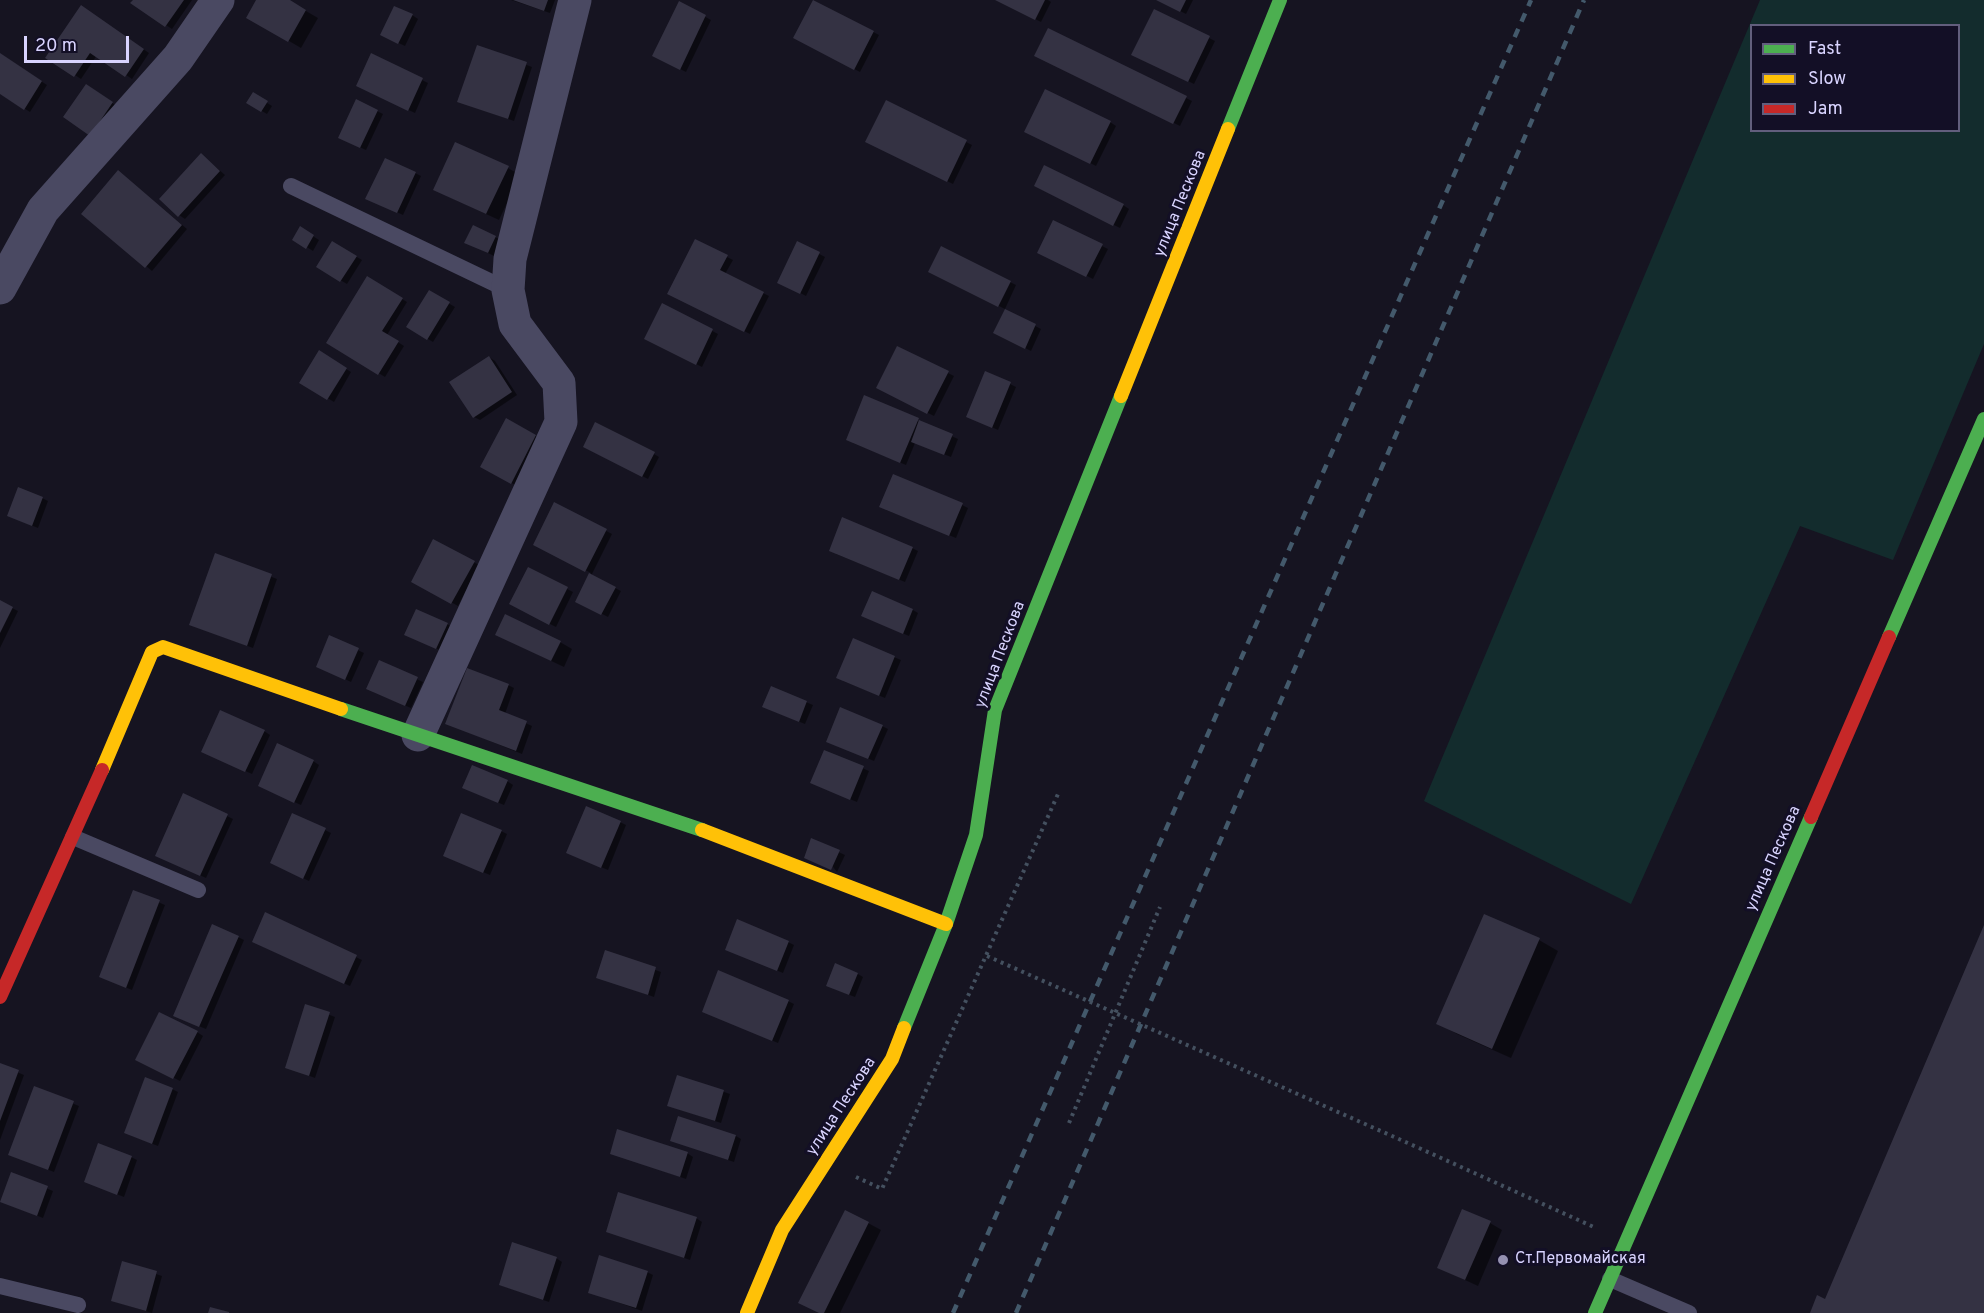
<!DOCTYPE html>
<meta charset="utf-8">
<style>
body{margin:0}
#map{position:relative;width:1984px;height:1313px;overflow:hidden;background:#161421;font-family:Overpass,sans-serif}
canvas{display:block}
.legend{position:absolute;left:1750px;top:24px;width:210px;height:108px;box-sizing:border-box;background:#130f26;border:2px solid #625e7d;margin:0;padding:8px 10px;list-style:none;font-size:18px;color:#d9d4ff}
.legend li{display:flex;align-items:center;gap:12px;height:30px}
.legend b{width:30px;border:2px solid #625e7d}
.scale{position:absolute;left:24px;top:36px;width:105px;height:27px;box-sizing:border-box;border:3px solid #d9d4ff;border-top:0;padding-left:8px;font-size:18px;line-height:21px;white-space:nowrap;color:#d9d4ff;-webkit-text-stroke:4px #130f26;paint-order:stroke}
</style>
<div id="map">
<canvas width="1984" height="1313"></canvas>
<ul class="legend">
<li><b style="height:8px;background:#4caf50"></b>Fast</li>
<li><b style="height:8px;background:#ffc107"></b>Slow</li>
<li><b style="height:8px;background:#c62828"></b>Jam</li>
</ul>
<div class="scale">20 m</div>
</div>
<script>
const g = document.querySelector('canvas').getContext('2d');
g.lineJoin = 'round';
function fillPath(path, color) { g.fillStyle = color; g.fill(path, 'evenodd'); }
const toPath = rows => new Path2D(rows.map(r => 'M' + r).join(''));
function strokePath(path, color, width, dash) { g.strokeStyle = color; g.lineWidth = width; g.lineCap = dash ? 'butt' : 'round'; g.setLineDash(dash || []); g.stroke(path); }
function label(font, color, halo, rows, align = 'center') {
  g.font = font + ' Overpass,sans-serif'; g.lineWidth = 6; g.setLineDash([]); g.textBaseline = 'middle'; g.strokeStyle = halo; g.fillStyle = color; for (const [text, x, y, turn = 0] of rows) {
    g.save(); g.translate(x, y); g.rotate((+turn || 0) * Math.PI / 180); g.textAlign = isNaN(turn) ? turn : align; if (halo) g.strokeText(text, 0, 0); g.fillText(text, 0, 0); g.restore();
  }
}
const green = toPath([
 [1760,0,1984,0,1984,344,1893,560,1800,526,1631,904,1424,801],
 [1752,26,1958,26,1958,130,1752,130]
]);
const shadow = toPath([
 [134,0,192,0,172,29,132,3],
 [258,0,287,0,318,18,301,48,248,17],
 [511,0,555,0,550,13],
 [997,0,1048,0,1051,2,1041,22],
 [1158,0,1193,0,1186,14],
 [814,1,879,35,860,72,795,38],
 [680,3,711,20,686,72,660,59],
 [88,11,149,53,132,79,97,55,81,79,48,57],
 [1155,11,1215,41,1194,84,1139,57],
 [412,15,418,19,405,46,388,38],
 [478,47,532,67,514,121,465,104],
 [0,55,47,85,30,112,0,93],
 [372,55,428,83,415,113,363,89],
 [1042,58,1186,98,1192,101,1180,126],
 [92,89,118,107,97,138],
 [253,94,272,106,267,114,248,103],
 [887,102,972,145,953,184,873,145],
 [377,111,383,114,366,150,346,141],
 [1110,122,1116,126,1096,166,1032,134],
 [202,155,225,175,185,219,179,215],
 [508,168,520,175,499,220,447,196],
 [415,173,421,176,403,215,373,201],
 [124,176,187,229,152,271,83,213],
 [1041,189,1123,205,1129,209,1120,228],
 [1054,222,1108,249,1093,279,1045,255],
 [300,228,319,240,313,251,294,239],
 [495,237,501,240,494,256,472,245],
 [333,243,362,260,347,284,318,267],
 [798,243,825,257,806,296,779,282],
 [727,257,733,260,725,274,769,296,750,334,675,297],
 [936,275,1010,282,1016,285,1005,309],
 [367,278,407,302,387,335,404,346,385,377,328,342],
 [429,292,455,307,433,342,408,327],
 [663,305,718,334,702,367,652,342],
 [1006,311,1041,329,1031,351,1001,336],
 [319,352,351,372,334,402,301,382],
 [489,357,495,361,517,395,480,420,474,417],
 [948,373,954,376,934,416,884,391],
 [1010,384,1016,387,998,430,974,419],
 [865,397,958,439,951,457,915,443,906,465,853,443],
 [506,420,541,439,517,486,482,467],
 [590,450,654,454,659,457,648,479],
 [42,498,48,501,38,528,9,516],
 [555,504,612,534,591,576,621,591,608,617,577,601,591,573,535,544],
 [962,505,968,508,956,538,886,510],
 [434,541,479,565,458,606,413,581],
 [912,548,918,551,905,582,836,554],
 [216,555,277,579,253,648,196,627],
 [528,569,573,592,556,627,516,607],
 [0,602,18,611,0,648],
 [913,610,918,613,909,636,869,619],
 [447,624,453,628,442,651,412,638],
 [330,637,364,653,351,682,324,669],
 [853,640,901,660,885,698,843,681],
 [509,641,560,642,572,649,564,667],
 [379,662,423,682,411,708,373,692],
 [508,685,514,688,505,714,532,726,522,754,453,726],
 [772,688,813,705,805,724,770,710],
 [882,726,888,729,874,761,834,744],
 [264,731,270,735,252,774,208,754],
 [825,752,869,771,857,802,818,786],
 [313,761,319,765,301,805,265,789],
 [507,781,513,785,504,805,470,791],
 [184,795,233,819,206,878,162,858],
 [620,822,626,825,608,870,574,856],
 [325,830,331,833,309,881,277,866],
 [501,831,507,834,490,875,451,859],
 [812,840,845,855,837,872],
 [134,892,165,905,132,990,101,977],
 [266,914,362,960,350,986,259,945],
 [238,937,244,940,206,1029,181,1019],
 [1539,940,1558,951,1511,1058,1457,1034,1438,1023],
 [788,942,794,945,783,973,733,952],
 [606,952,661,972,654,997,598,977],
 [858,974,863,977,855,997,834,989],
 [788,1001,794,1004,778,1043,709,1014],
 [306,1006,335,1017,315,1078,286,1067],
 [197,1032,203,1036,180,1081,143,1062],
 [0,1065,24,1075,0,1140],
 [678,1076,730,1094,721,1123,675,1108],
 [35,1088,79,1106,54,1172,10,1155],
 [172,1089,178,1092,158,1146,132,1136],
 [736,1136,741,1139,734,1162,678,1143],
 [611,1153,687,1153,693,1157,686,1179],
 [131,1157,137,1160,124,1197,91,1184],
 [12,1174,53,1191,43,1218,7,1204],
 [696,1218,702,1222,690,1260,607,1231],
 [868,1223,881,1230,840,1313,820,1313],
 [1490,1223,1502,1230,1478,1286,1439,1268],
 [556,1258,562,1262,549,1302,500,1285],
 [123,1263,162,1276,152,1313,113,1301],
 [647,1272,653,1275,642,1311,589,1292]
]);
const building = toPath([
 [133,0,184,0,165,27,130,3],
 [256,0,290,0,306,10,288,42,246,18],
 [513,0,548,0,544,11],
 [813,0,874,31,854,70,793,38],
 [995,0,1045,0,1035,20],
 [1156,0,1186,0,1180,12],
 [679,1,706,15,680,70,652,56],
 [81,5,144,49,125,77,90,53,74,77,45,58],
 [394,6,413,14,398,44,380,35],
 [1154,9,1210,36,1188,82,1131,55],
 [1048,28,1187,96,1173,124,1034,56],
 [477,45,527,62,508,119,457,102],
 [0,53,42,81,24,110,0,94],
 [371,53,423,78,408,111,356,86],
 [86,84,113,102,90,136,63,117],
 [1045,89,1111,121,1090,164,1024,132],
 [253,92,268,101,261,112,246,103],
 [356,99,378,110,360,148,338,138],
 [886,100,967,140,947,182,865,142],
 [455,142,509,166,486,214,433,190],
 [201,153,220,171,178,217,159,199],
 [385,158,416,172,397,213,365,199],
 [1044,165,1124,204,1113,226,1034,186],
 [118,170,182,225,145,268,81,214],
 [1053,220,1103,244,1086,277,1037,253],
 [473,225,496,236,488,253,464,243],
 [300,226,314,235,306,249,292,240],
 [695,239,728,255,720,270,764,292,744,332,667,294],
 [332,241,357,256,340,282,316,267],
 [797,241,820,252,800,294,777,283],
 [941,246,1011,281,998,307,928,272],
 [367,276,403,298,382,331,399,341,378,375,326,343],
 [429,290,450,302,427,340,406,327],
 [662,303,713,329,696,365,644,339],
 [1005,309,1036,324,1025,349,993,333],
 [897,346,949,371,927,414,876,388],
 [319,350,347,368,327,400,299,383],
 [489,356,512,392,473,418,449,382],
 [985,371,1011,382,992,428,966,417],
 [864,395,919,418,900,463,846,440],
 [506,418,536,435,511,484,480,467],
 [919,420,953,434,944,455,911,442],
 [595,422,655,452,642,477,583,447],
 [893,474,963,503,949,536,879,507],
 [18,487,43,497,32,526,7,516],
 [554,502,607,529,585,572,533,545],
 [842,517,913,547,899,580,829,551],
 [433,539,475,561,451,604,411,582],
 [215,553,272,574,247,646,189,625],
 [528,567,568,587,549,625,509,604],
 [589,573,616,587,601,615,575,602],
 [872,591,913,609,903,634,861,616],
 [0,600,13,607,0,633],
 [416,609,448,623,436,649,404,635],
 [505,614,561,641,551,661,495,635],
 [329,635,359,648,345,680,316,667],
 [853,638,895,656,879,696,836,678],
 [379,660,418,677,405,706,366,689],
 [467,668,509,684,499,710,527,721,516,751,445,724],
 [771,686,807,701,799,722,762,707],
 [840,707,883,725,868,759,826,742],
 [220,710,265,730,245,772,201,752],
 [277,743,314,760,294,803,258,786],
 [824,750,864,766,850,800,810,783],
 [472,765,508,780,498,803,462,788],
 [183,793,228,814,200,876,155,856],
 [586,806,621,821,601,868,566,853],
 [292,813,326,828,303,879,270,863],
 [461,813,502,830,483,873,443,856],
 [811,838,840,850,831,870,804,858],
 [133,890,160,900,126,988,99,977],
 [265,912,357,955,344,984,252,942],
 [1484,914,1540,938,1492,1049,1436,1024],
 [737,919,789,941,777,971,725,950],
 [212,924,239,936,199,1027,173,1016],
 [1984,925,1984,1313,1810,1313,1817,1295,1825,1299],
 [605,950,656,967,648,995,596,978],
 [835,963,858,973,849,995,826,986],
 [718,970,789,1000,772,1041,702,1012],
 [305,1004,330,1012,309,1076,285,1068],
 [159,1012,198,1031,173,1079,135,1060],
 [0,1063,19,1070,0,1121],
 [677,1075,724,1090,715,1121,667,1106],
 [145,1077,173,1088,152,1144,124,1133],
 [34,1086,74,1101,48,1170,8,1155],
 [678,1116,736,1135,728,1160,670,1141],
 [617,1129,688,1152,680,1177,610,1154],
 [98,1143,132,1156,117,1195,84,1182],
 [11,1172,48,1186,37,1216,0,1202],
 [618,1192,697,1217,684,1258,606,1232],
 [1462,1209,1491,1221,1465,1280,1437,1268],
 [845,1210,869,1222,824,1313,819,1313,798,1303],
 [512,1242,557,1257,543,1300,499,1285],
 [599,1255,648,1271,636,1308,588,1293],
 [122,1261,157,1271,146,1311,111,1301],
 [210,1307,229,1312,229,1313,208,1313]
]);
const path = toPath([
 [1069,1123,1160,907],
 [1419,1148,1596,1228],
 [856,1177,882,1189,1058,794]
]);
const lane = toPath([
 [291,186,508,290],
 [73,837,198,890],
 [1610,1279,1689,1313],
 [0,1286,78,1305]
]);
const street = toPath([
 [0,288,43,210,178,58,218,0],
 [418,735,561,422,559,383,515,324,508,290,510,259,575,0]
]);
const fast = toPath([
 [1228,129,1280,0],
 [1889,637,1984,419],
 [341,709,702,830],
 [904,1028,946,924,976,835,995,710,1121,396],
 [1595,1313,1811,817]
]);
const slow = toPath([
 [1121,396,1228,129],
 [102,770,152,652,163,647,341,709],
 [702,830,946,924],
 [747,1313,782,1230,892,1059,904,1028]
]);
const jam = toPath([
 [1811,817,1889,637],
 [0,997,102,770]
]);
const rail = toPath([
 [953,1313,1531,0],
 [1016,1313,1584,0]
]);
const pathBridge = toPath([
 [987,956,1419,1148]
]);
const markers = [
 [1503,1260,6,"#9591b1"]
];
const streetNames = [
 ["улица Пескова",1181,204,-68],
 ["улица Пескова",1001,655,-69],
 ["улица Пескова",1774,859,-66],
 ["улица Пескова",842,1107,-57]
];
const poiNames = [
 ["Ст.Первомайская",1515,1260]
];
fillPath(green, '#132c2d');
fillPath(shadow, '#0007');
fillPath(building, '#343243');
strokePath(path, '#44505f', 4, [3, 4.5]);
strokePath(lane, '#4a4962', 16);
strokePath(street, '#4a4962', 33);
strokePath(fast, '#4caf50', 14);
strokePath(slow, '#ffc107', 14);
strokePath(jam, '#c62828', 14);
strokePath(rail, '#43596b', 4.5, [9, 8]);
strokePath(pathBridge, '#44505f', 4, [3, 4.5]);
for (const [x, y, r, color] of markers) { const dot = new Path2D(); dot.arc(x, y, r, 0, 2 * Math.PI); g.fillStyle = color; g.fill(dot); strokePath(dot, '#130f26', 2); }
label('16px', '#d9d4ff', '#130f26', streetNames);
label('16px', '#d9d4ff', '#130f26', poiNames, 'left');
</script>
